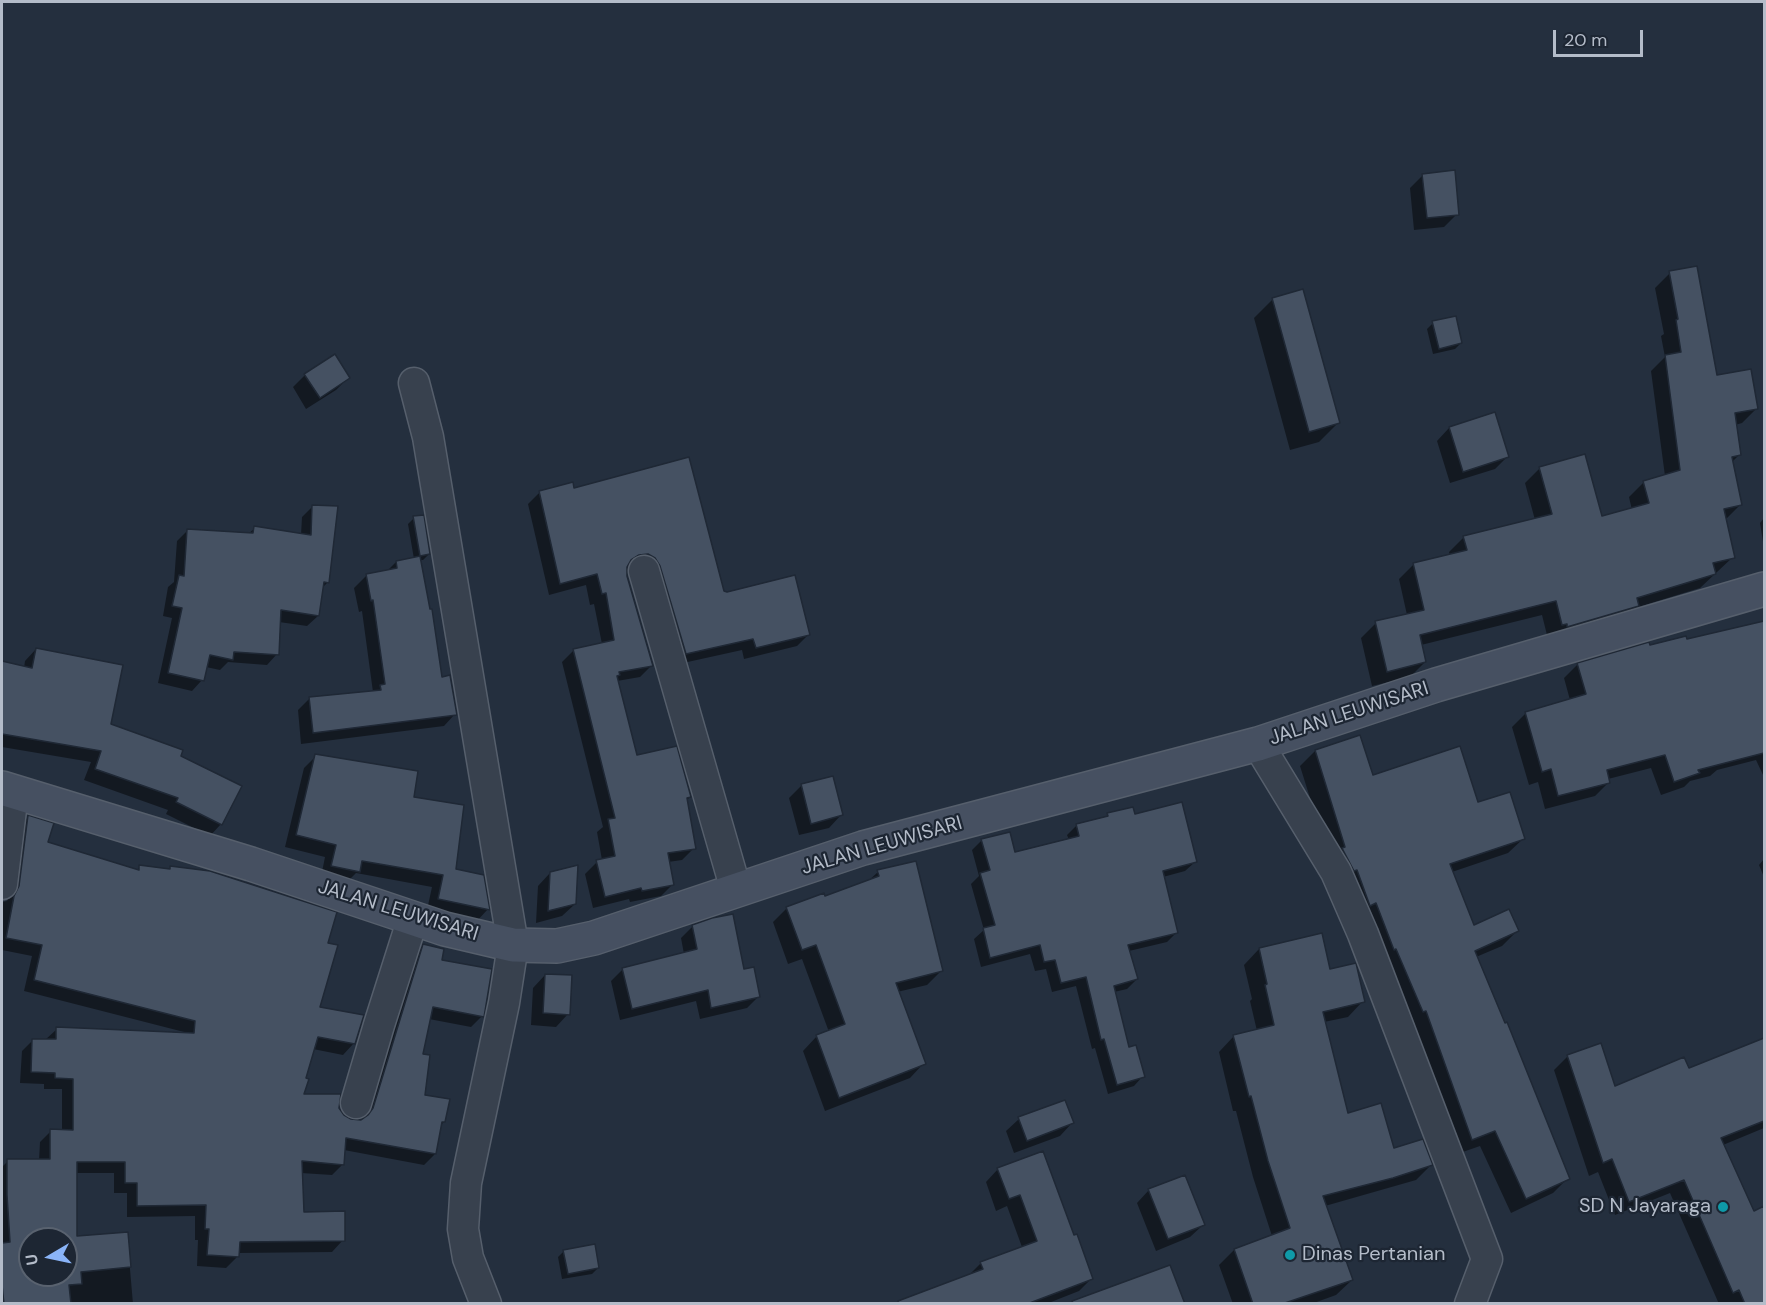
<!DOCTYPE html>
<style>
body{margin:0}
#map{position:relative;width:1766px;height:1305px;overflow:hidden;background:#242f3e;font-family:"DM Sans",sans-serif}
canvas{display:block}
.frame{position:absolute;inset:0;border:3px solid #b4bcc9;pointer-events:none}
.north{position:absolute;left:18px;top:1227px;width:60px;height:60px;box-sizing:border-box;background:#1d2633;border:2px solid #59626f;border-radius:50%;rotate:261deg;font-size:16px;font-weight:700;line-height:24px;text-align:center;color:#b4bcc9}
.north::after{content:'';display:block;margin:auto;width:21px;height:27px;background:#8ab4f8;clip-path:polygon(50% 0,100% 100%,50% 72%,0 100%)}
.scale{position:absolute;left:1553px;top:30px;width:90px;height:27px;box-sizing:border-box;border:3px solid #b4bcc9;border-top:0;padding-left:8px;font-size:18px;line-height:21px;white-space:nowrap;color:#b4bcc9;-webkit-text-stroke:4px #1d2633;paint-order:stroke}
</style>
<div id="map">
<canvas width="1766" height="1305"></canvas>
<div class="frame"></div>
<div class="north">U</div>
<div class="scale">20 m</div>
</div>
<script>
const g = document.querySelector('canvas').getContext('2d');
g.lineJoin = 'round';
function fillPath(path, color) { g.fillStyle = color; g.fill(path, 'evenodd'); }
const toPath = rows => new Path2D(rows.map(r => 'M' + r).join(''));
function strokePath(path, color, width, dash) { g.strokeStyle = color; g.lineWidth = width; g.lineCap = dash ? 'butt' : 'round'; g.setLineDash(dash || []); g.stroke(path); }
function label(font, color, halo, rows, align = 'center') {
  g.font = font + ' "DM Sans",sans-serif'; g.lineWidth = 4.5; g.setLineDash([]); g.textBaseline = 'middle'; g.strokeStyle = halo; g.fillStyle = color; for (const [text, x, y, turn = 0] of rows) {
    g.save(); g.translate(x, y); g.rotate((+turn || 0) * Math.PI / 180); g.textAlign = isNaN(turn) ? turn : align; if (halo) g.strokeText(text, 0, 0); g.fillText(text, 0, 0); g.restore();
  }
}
const shadow = toPath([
 [1423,175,1457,214,1444,227,1414,230,1410,188],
 [1670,273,1716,377,1757,408,1742,423,1735,425,1739,455,1732,462,1740,505,1725,520,1733,557,1700,588,1635,608,1623,620,1548,639,1542,615,1421,645,1425,662,1410,677,1372,686,1361,638,1376,623,1407,615,1399,579,1414,564,1450,556,1449,552,1464,537,1535,520,1525,483,1540,468,1601,518,1632,510,1629,497,1644,482,1665,476,1651,371,1665,357,1661,336,1664,334,1655,288],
 [1273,299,1338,423,1319,442,1290,450,1254,318],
 [1433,323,1461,343,1455,349,1433,354,1427,329],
 [305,375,348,378,336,390,306,409,293,387],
 [1449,428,1507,457,1495,469,1450,483,1437,441],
 [573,490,723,593,809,634,797,646,744,659,742,650,674,665,635,565,626,566,626,576,652,665,640,677,617,681,636,756,690,797,686,801,694,848,682,860,668,862,673,884,661,896,630,902,629,899,593,908,585,874,597,862,602,860,597,832,603,827,562,662,573,651,602,644,594,604,590,605,586,585,549,595,528,504,540,492],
 [313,506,328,582,322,588,318,616,307,626,279,622,277,654,267,665,228,662,220,670,206,667,202,680,192,691,158,683,172,618,163,616,168,587,174,582,177,541,187,531,248,534,255,528,301,535,302,517],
 [414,518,429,554,423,560,419,560,441,678,455,714,444,726,301,744,298,710,310,698,373,692,362,611,359,612,354,588,366,576,386,572,396,562,414,559,408,524],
 [1764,518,1764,548,1760,523],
 [1748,627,1764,700,1764,777,1756,760,1717,770,1710,776,1690,781,1684,787,1661,795,1651,768,1608,779,1609,782,1595,796,1545,809,1538,782,1529,785,1512,727,1526,713,1570,700,1564,678,1578,664,1649,646,1686,641],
 [36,649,109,725,179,757,221,824,210,836,166,814,168,810,84,780,91,762,2,747,2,663,24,668,25,661],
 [1315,751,1372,777,1478,804,1524,838,1508,853,1452,872,1473,927,1517,931,1502,946,1476,957,1568,1178,1553,1193,1511,1213,1480,1146,1457,1154,1330,862,1300,766],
 [316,756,454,870,488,909,477,921,427,910,432,887,356,873,346,883,321,877,325,857,285,847,304,768],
 [802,785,841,815,829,828,799,835,789,798],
 [1108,815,1134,815,1195,862,1185,871,1163,877,1177,932,1167,942,1129,951,1137,979,1127,989,1114,992,1128,1048,1143,1076,1134,1086,1108,1094,1095,1048,1092,1049,1076,986,1052,992,1046,969,1035,971,1030,954,981,967,974,939,984,930,971,884,979,876,972,850,982,840,1014,854,1069,840,1067,835,1077,825,1103,819],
 [28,817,46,843,136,871,140,867,168,871,171,868,326,944,318,1008,354,1043,343,1055,313,1049,305,1080,302,1095,338,1108,343,1116,350,1121,362,1121,412,957,423,946,440,961,482,1016,471,1027,429,1019,421,1056,423,1096,444,1122,440,1126,435,1154,424,1165,344,1150,343,1164,332,1175,301,1173,303,1214,343,1240,332,1252,238,1253,237,1257,226,1268,197,1266,198,1240,195,1240,195,1216,127,1217,127,1193,114,1193,114,1173,76,1173,75,1238,127,1234,133,1304,2,1304,2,1167,8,1161,39,1161,40,1142,51,1131,62,1131,62,1089,44,1089,44,1084,20,1083,22,1051,33,1040,45,1040,57,1029,188,1034,188,1033,24,991,32,956,2,950,2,902,7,901,8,899,17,828],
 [30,1239,66,1239,66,1275,30,1275],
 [1764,859,1764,877,1759,865],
 [878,872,942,970,927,985,897,992,924,1063,910,1078,825,1111,803,1051,817,1036,829,1032,802,959,788,964,773,922,787,908,824,898,867,882],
 [550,873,575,904,562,916,536,923,538,886],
 [693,926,743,971,759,996,747,1008,700,1019,696,1001,620,1020,611,981,623,969,684,954,681,938],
 [1259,949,1329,971,1363,1001,1348,1017,1324,1022,1347,1115,1393,1150,1431,1165,1416,1180,1325,1206,1352,1280,1336,1295,1311,1304,1233,1304,1219,1265,1234,1250,1272,1236,1253,1177,1236,1111,1233,1111,1219,1052,1234,1036,1257,1031,1250,1001,1252,999,1244,965],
 [545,975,568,1014,556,1027,531,1025,533,988],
 [1764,1039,1764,1128,1723,1145,1753,1213,1764,1208,1764,1304,1719,1304,1670,1193,1615,1215,1598,1172,1589,1176,1554,1070,1567,1057,1600,1045,1614,1088,1688,1070],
 [1019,1119,1072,1123,1060,1136,1014,1153,1006,1131],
 [998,1169,1073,1237,1092,1278,1079,1291,1046,1304,911,1304,968,1276,981,1263,1022,1247,1007,1206,996,1211,986,1182],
 [1149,1190,1203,1225,1190,1237,1156,1251,1137,1203],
 [564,1251,598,1268,592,1274,562,1279,558,1257]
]);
const building = toPath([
 [1455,170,1459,215,1427,218,1422,174,1455,170],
 [1697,266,1717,375,1751,369,1758,409,1735,413,1741,455,1732,457,1742,505,1724,509,1735,558,1713,563,1716,574,1637,598,1639,606,1567,627,1567,624,1562,625,1556,601,1420,635,1426,662,1387,672,1375,621,1424,610,1413,563,1467,550,1463,536,1552,514,1539,467,1585,454,1602,516,1649,503,1643,481,1680,470,1665,355,1681,352,1676,320,1678,319,1669,271,1697,266],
 [1303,289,1340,423,1309,432,1272,298,1303,289],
 [1456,316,1462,343,1439,349,1432,321,1456,316],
 [335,354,350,378,320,398,304,374,335,354],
 [1495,412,1509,457,1463,472,1449,427,1495,412],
 [689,457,724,591,727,592,795,575,810,635,756,648,753,639,686,654,660,566,655,558,648,554,639,555,631,560,627,567,627,576,653,666,619,672,620,675,617,676,637,755,677,746,691,797,687,798,696,849,668,853,674,885,642,891,641,888,605,897,596,860,615,856,608,819,615,818,573,649,614,640,606,593,602,594,597,574,560,584,539,491,573,482,574,488,689,457],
 [312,505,338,506,329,583,324,582,319,616,281,610,279,655,234,652,233,660,210,655,204,681,168,673,182,608,172,606,179,575,184,576,187,529,253,533,254,526,311,535,312,505],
 [424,515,430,554,420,556,413,516,424,515],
 [420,556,430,609,432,609,442,677,450,675,457,715,313,733,309,697,381,690,380,685,385,684,373,600,371,601,366,574,397,568,396,561,420,556],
 [1764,621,1764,753,1698,770,1700,773,1674,782,1665,755,1607,770,1610,783,1558,796,1551,769,1542,772,1525,712,1586,694,1577,663,1649,642,1650,645,1686,636,1687,639,1764,621],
 [36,648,123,665,111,724,183,750,181,756,242,786,222,825,176,802,178,798,95,769,101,751,2,734,2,661,32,668,36,648],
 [1360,735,1373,775,1460,746,1478,802,1510,792,1525,839,1450,864,1474,925,1509,909,1519,931,1475,951,1505,1023,1507,1022,1570,1179,1526,1199,1495,1131,1472,1140,1426,1011,1423,1012,1396,949,1394,950,1376,903,1370,906,1357,870,1354,871,1342,848,1345,847,1315,750,1360,735],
 [315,754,418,771,414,797,464,805,456,869,484,875,490,910,438,899,443,875,362,861,360,872,331,866,336,845,296,835,315,754],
 [833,776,843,815,811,824,801,784,833,776],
 [1182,802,1197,862,1163,871,1178,933,1128,945,1138,979,1114,986,1129,1047,1136,1045,1145,1077,1117,1085,1104,1039,1101,1040,1086,977,1061,983,1055,960,1044,962,1040,945,990,958,983,928,995,925,980,873,990,870,981,839,1010,832,1015,852,1079,836,1076,824,1108,816,1107,813,1133,807,1135,814,1182,802],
 [28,815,54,823,48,842,139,870,139,865,170,869,170,866,210,871,337,912,328,943,338,945,320,1007,364,1015,355,1044,318,1037,306,1078,309,1079,304,1094,341,1094,339,1108,344,1115,351,1119,361,1120,368,1115,373,1108,423,944,444,949,442,960,492,969,484,1017,433,1007,423,1054,430,1055,425,1095,450,1099,445,1122,442,1122,436,1154,346,1138,344,1165,302,1161,304,1212,345,1211,345,1241,240,1242,239,1257,207,1255,209,1229,205,1229,206,1205,137,1206,137,1183,125,1183,125,1162,77,1162,77,1236,128,1232,131,1267,81,1272,82,1284,69,1285,71,1304,4,1304,2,1285,2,1243,10,1242,7,1195,7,1159,50,1159,50,1129,73,1130,73,1079,55,1078,55,1073,31,1072,32,1039,56,1039,56,1027,194,1033,195,1021,34,980,42,945,6,938,14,896,19,886,28,815],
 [30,1239,66,1239,66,1275,30,1275,30,1239],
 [916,861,943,971,896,983,926,1064,839,1098,816,1035,845,1024,816,945,802,950,786,907,824,893,825,896,879,876,877,870,916,861],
 [578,865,576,904,548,911,550,872,578,865],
 [733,914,744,969,754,967,760,997,711,1008,708,990,632,1009,622,968,697,949,692,925,712,918,733,914],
 [1322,933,1330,969,1356,963,1365,1002,1323,1012,1348,1113,1381,1103,1394,1148,1423,1139,1433,1165,1393,1178,1323,1196,1353,1280,1282,1304,1253,1304,1234,1249,1290,1228,1268,1161,1251,1096,1249,1097,1233,1035,1274,1025,1265,985,1267,984,1259,948,1322,933],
 [545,974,572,975,570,1015,543,1013,545,974],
 [1764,1038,1764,1121,1721,1138,1754,1211,1764,1206,1764,1304,1745,1304,1739,1290,1733,1293,1684,1180,1629,1202,1612,1159,1603,1163,1567,1055,1601,1043,1615,1086,1684,1057,1689,1068,1764,1038],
 [1065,1100,1074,1123,1027,1141,1018,1117,1065,1100],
 [1043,1151,1074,1235,1077,1234,1093,1279,1027,1304,899,1304,898,1301,983,1269,980,1262,1037,1241,1020,1195,1009,1199,997,1168,1043,1151],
 [1185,1175,1205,1225,1168,1239,1148,1189,1185,1175],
 [595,1244,599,1268,568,1274,563,1250,595,1244],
 [1170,1265,1185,1304,1073,1304,1072,1301,1170,1265]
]);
const street = toPath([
 [414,383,428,437,513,945,504,1003,466,1183,463,1229,468,1258,486,1304],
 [644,571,736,890],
 [1258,744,1336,872,1363,934,1487,1259,1470,1304],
 [2,884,13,793],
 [356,1103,379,1025,413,918]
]);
const secondary = toPath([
 [2,788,251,864,445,929,513,945,557,946,594,938,863,848,1258,744,1436,685,1764,589]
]);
const markers = [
 [1723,1207,6,"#0f9aa8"],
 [1290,1255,6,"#0f9aa8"]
];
const streetNames = [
 ["JALAN LEUWISARI",1349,714,-18],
 ["JALAN LEUWISARI",882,846,-16],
 ["JALAN LEUWISARI",398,911,17]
];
const poiNames = [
 ["SD N Jayaraga",1711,1207],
 ["Dinas Pertanian",1302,1255,"left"]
];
fillPath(shadow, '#0007');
fillPath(building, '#455162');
strokePath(building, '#1f2835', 1.5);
strokePath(street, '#565f6c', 33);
strokePath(secondary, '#565f6c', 36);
strokePath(street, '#38414e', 30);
strokePath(secondary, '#465061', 33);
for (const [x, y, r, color] of markers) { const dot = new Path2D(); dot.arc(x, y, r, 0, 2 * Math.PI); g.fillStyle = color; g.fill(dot); strokePath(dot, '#1d2633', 2); }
label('20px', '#b4bcc9', '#1d2633', streetNames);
label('20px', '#b4bcc9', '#1d2633', poiNames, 'right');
</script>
